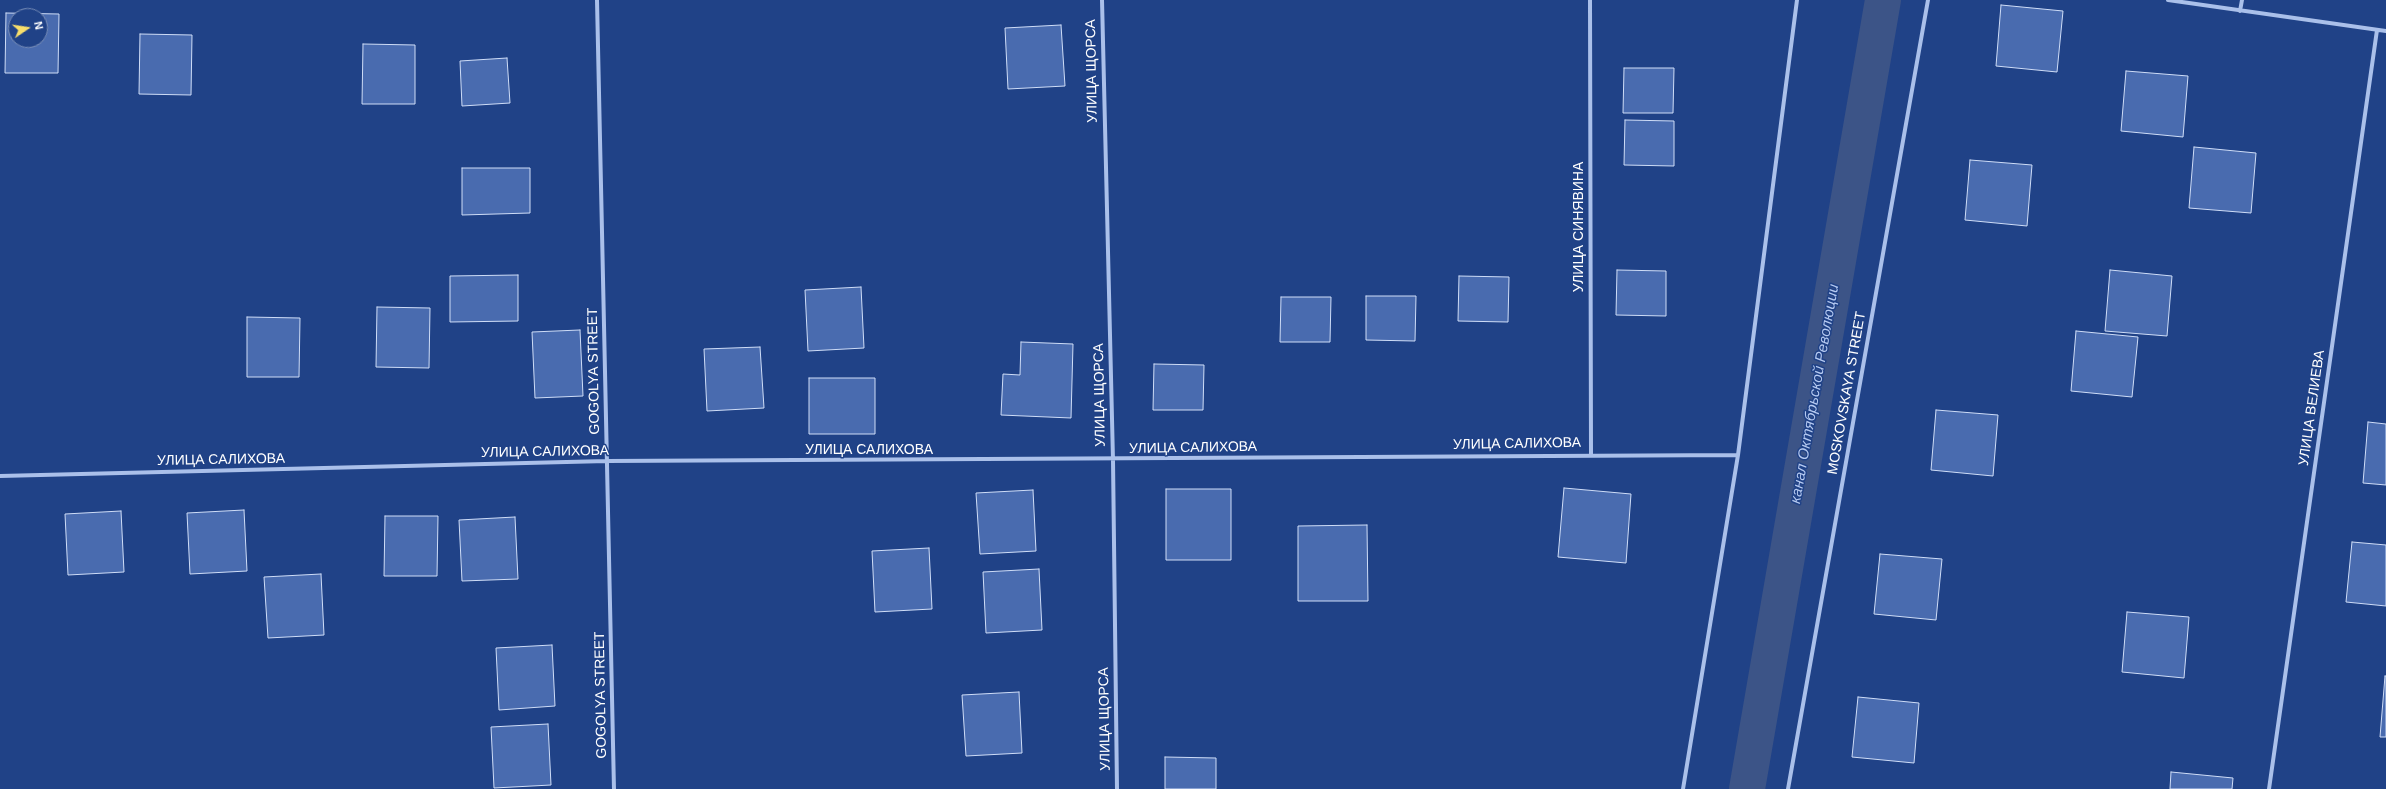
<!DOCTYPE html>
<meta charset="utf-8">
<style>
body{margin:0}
#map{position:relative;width:2386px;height:789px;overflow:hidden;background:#204287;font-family:Helvetica,sans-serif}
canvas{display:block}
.north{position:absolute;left:8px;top:8px;width:40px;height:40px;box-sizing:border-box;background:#204287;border:1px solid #798eb7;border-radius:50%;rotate:77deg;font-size:11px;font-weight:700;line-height:16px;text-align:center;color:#fff}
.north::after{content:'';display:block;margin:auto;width:14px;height:18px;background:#f7de6b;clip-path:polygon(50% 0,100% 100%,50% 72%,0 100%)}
</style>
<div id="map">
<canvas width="2386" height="789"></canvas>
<div class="north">N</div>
</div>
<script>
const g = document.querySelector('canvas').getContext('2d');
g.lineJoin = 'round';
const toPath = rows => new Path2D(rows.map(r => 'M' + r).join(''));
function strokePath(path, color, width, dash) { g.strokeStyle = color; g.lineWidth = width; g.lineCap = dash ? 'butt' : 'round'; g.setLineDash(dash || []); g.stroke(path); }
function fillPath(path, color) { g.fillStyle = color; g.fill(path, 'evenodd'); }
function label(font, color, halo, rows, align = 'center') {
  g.font = font + ' Helvetica,sans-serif'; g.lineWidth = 3; g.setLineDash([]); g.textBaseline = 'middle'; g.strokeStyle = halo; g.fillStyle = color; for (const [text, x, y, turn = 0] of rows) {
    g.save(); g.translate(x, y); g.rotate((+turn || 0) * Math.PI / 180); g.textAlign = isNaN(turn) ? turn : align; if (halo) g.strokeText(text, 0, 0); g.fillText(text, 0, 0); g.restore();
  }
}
const canal = toPath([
 [1747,789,1883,0]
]);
const building = toPath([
 [2001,5,2063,11,2057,72,1996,66,2001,5],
 [6,13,59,14,58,73,5,73,6,13],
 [16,16,40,16,40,40,16,40,16,16],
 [1061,25,1065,86,1008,89,1005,28,1061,25],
 [140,34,192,35,191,95,139,94,140,34],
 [363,44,415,45,415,104,362,104,363,44],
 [507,58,510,103,462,106,460,61,507,58],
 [1624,68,1674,68,1673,113,1623,113,1624,68],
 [2126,71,2188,76,2183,137,2121,131,2126,71],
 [1625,120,1674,121,1674,166,1624,165,1625,120],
 [2194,147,2256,153,2251,213,2189,208,2194,147],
 [1970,160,2032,165,2027,226,1965,220,1970,160],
 [462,168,530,168,530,213,462,215,462,168],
 [1617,270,1666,271,1666,316,1616,315,1617,270],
 [2110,270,2172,276,2167,336,2105,331,2110,270],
 [518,275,518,321,450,322,450,276,518,275],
 [1459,276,1509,277,1508,322,1458,321,1459,276],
 [861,287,864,348,808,351,805,290,861,287],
 [1366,296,1416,296,1415,341,1366,340,1366,296],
 [1281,297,1331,297,1330,342,1280,342,1281,297],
 [377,307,430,308,429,368,376,367,377,307],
 [247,317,300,318,299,377,247,377,247,317],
 [580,330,583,396,535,398,532,332,580,330],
 [2076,331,2138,337,2132,397,2071,391,2076,331],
 [1021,342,1073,344,1071,418,1001,415,1003,374,1020,375,1021,342],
 [760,347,764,408,707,411,704,349,760,347],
 [1154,364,1204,365,1203,410,1153,410,1154,364],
 [809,378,875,378,875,434,809,434,809,378],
 [1936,410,1998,415,1993,476,1931,470,1936,410],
 [2368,422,2386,424,2386,485,2363,483,2368,422],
 [1564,488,1631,494,1626,563,1558,557,1564,488],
 [1166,489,1231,489,1231,560,1166,560,1166,489],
 [1033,490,1036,551,980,554,976,493,1033,490],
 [244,510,247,571,190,574,187,513,244,510],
 [121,511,124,572,68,575,65,514,121,511],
 [385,516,438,516,437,576,384,576,385,516],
 [515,517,518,579,462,581,459,520,515,517],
 [1367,525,1368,601,1298,601,1298,526,1367,525],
 [2352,542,2386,545,2386,606,2346,602,2352,542],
 [929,548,932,609,875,612,872,551,929,548],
 [1880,554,1942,559,1936,620,1874,614,1880,554],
 [1039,569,1042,630,986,633,983,572,1039,569],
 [321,574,324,635,268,638,264,577,321,574],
 [2127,612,2189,617,2184,678,2122,672,2127,612],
 [552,645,555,706,499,710,496,648,552,645],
 [2385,676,2386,676,2386,737,2380,737,2385,676],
 [1019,692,1022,753,966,756,962,695,1019,692],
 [1858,697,1919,703,1914,763,1852,757,1858,697],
 [548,724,551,785,494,788,491,727,548,724],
 [1165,757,1216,758,1216,789,1165,789,1165,757],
 [2171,772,2233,778,2232,789,2170,789,2171,772]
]);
const street = toPath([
 [597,0,614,789],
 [1102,0,1113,460,1117,789],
 [1590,0,1591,455],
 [2168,0,2386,31],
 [2240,11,2242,0],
 [0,476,607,461,1738,455],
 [1683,789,1738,455,1797,0],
 [1788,789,1928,0],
 [2269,789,2377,30]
]);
const streetNames = [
 ["УЛИЦА ЩОРСА",1092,71,-91],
 ["УЛИЦА СИНЯВИНА",1579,227,-90],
 ["GOGOLYA STREET",594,371,-91],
 ["MOSKOVSKAYA STREET",1847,393,-80],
 ["УЛИЦА ЩОРСА",1100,395,-91],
 ["УЛИЦА ВЕЛИЕВА",2312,408,-82],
 ["УЛИЦА САЛИХОВА",1517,444,-1],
 ["УЛИЦА САЛИХОВА",1193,448,-1],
 ["УЛИЦА САЛИХОВА",869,450],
 ["УЛИЦА САЛИХОВА",545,452,-1],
 ["УЛИЦА САЛИХОВА",221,460,-1],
 ["GOGOLYA STREET",601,695,-91],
 ["УЛИЦА ЩОРСА",1105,719,-91]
];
const waterNames = [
 ["канал Октябрьской Революции",1815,394,-80]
];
strokePath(canal, '#3c5487', 36);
fillPath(building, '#496baf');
strokePath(building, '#cfddf7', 1);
strokePath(street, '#aac0ea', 4);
label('14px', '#fff', '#204287', streetNames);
label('italic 15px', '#b6caf1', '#204287', waterNames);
</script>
